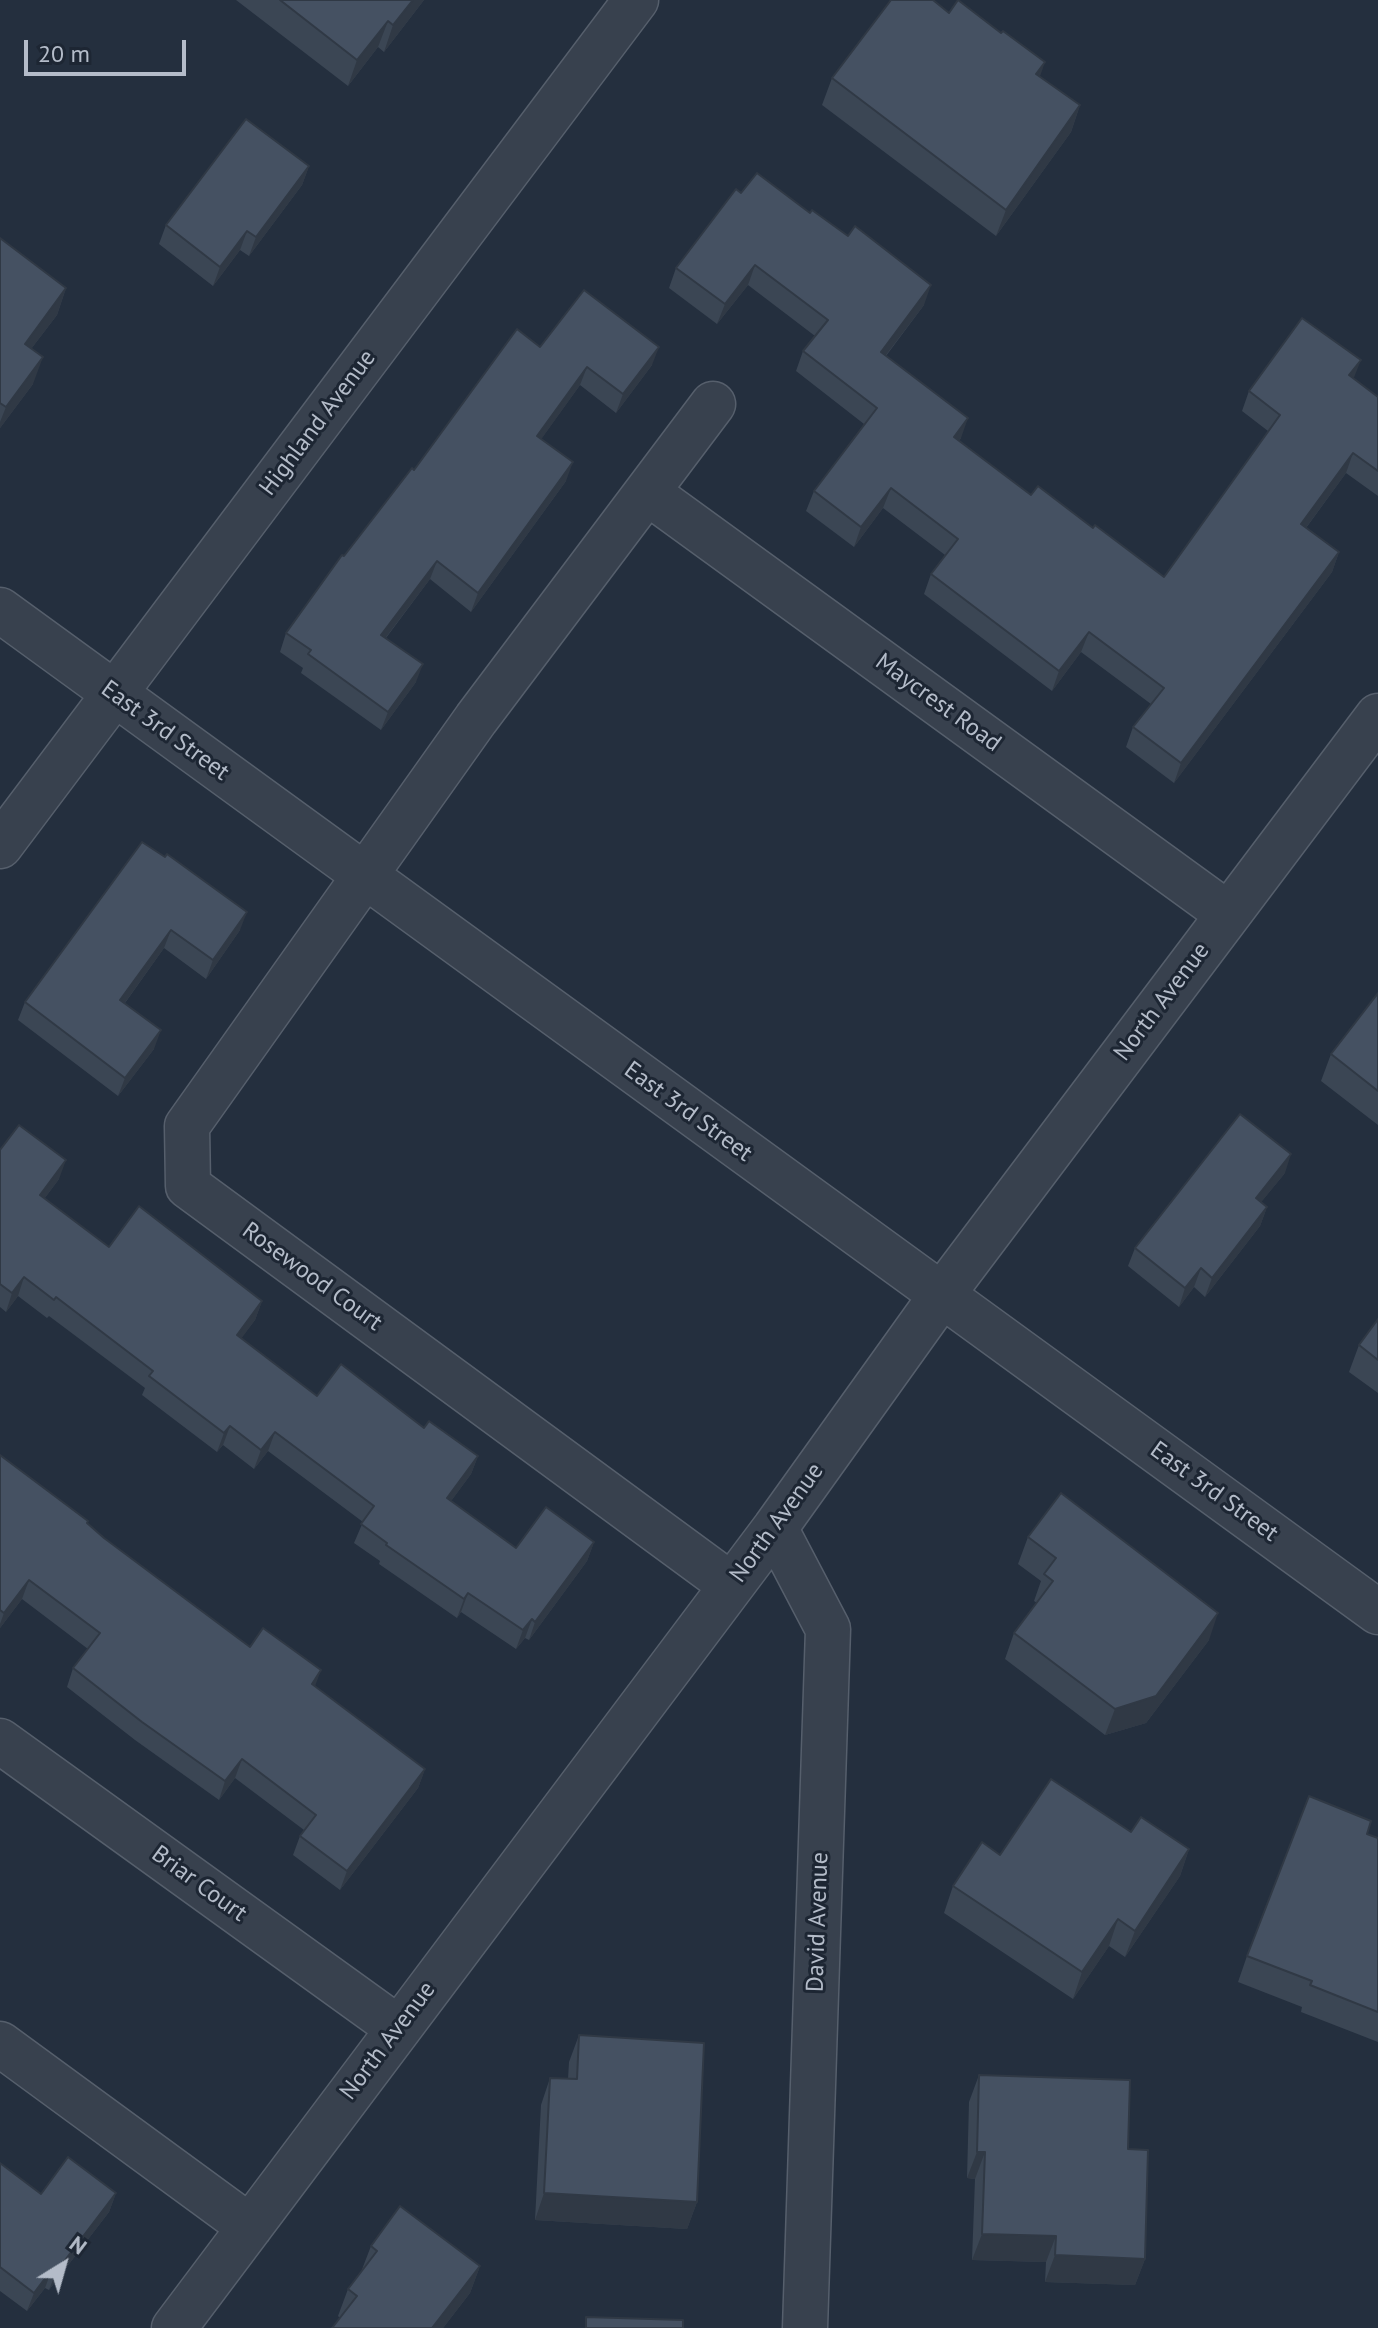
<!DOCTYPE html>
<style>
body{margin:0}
#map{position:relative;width:1378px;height:2328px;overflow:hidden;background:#242f3e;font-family:"PT Sans",sans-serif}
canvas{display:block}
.north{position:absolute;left:24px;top:2224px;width:80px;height:80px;-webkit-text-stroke:6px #1d2633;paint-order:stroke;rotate:37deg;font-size:22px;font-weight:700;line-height:32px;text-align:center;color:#b4bcc9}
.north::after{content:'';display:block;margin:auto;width:28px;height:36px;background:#b4bcc9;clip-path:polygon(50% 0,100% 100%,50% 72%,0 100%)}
.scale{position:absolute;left:24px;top:40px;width:162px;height:36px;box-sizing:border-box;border:4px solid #b4bcc9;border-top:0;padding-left:10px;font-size:24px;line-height:28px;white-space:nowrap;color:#b4bcc9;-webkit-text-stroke:6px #1d2633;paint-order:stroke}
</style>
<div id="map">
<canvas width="1378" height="2328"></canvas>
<div class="north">N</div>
<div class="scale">20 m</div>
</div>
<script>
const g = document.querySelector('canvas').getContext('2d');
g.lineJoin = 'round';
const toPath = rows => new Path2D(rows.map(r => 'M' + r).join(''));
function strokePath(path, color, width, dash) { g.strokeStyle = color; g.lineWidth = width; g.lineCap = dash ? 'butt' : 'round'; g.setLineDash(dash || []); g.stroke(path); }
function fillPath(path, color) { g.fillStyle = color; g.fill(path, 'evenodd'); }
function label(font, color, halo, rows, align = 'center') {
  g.font = font + ' "PT Sans",sans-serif'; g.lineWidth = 6; g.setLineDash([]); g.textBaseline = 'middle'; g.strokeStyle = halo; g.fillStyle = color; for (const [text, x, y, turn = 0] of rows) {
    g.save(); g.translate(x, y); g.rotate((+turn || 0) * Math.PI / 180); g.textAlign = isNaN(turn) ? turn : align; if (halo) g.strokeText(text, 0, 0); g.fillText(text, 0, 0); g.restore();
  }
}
const minor = toPath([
 [713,404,476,719,187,1126,188,1186,731,1585],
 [647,492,1228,914],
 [0,610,1378,1612],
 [0,846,636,0],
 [775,1528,828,1629,805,2328],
 [0,1741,398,2028],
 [0,2044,250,2227],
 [174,2328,775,1528,941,1296,1378,716]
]);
const wall = toPath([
 [236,0,424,0,384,52,378,47,348,86],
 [949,13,1080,105,1071,132,996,236,822,105,832,78],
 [309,166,302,185,249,256,240,250,213,286,159,244,166,225],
 [736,189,924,305,886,356,961,438,959,441,1031,495,1093,528,1164,577,1268,431,1242,411,1249,391,1354,379,1378,397,1378,496,1346,473,1306,528,1339,552,1332,572,1174,783,1126,747,1133,727,1151,704,1081,652,1052,691,924,594,931,574,945,555,883,508,854,547,806,511,814,491,864,424,796,371,803,351,815,336,748,285,717,324,669,288,676,268],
 [0,238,66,288,57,315,31,349,33,384,0,428],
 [540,347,652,365,616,413,580,385,541,439,566,481,471,612,430,579,386,638,416,682,381,730,301,673,303,668,280,652,286,633,344,556,414,470],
 [142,842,240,930,206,979,164,948,125,1003,154,1049,118,1096,18,1020,25,1002],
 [1378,993,1378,1125,1321,1081,1331,1054],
 [0,1150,59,1179,44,1199,109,1247,262,1301,255,1320,241,1338,317,1396,424,1428,478,1456,471,1474,451,1501,516,1548,594,1542,587,1561,529,1640,525,1638,516,1649,461,1612,457,1618,379,1564,380,1561,354,1543,363,1522,268,1451,254,1469,223,1445,217,1452,142,1395,145,1388,49,1316,47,1318,18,1296,6,1312,0,1307],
 [1285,1173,1261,1202,1267,1207,1260,1226,1205,1297,1194,1287,1179,1307,1128,1266,1135,1248],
 [1378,1319,1378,1393,1349,1372,1359,1345],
 [0,1455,104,1538,250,1647,315,1686,425,1769,418,1788,340,1890,293,1855,300,1836,304,1830,235,1778,219,1800,135,1740,67,1687,73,1668,88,1649,22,1599,0,1628],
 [1028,1537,1209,1640,1146,1723,1105,1735,1005,1659,1014,1633,1037,1603,1034,1601,1041,1581,1018,1564],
 [1131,1832,1189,1849,1180,1876,1125,1957,1109,1946,1073,1999,944,1913,953,1886,1000,1855],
 [1367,1834,1378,1838,1378,2042,1301,2012,1302,2007,1238,1982,1247,1956],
 [579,2035,697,2202,687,2229,535,2220,541,2105,550,2078,568,2079,569,2062],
 [979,2075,1128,2149,1145,2259,1135,2285,1045,2282,1046,2262,972,2260,975,2179,967,2178,969,2102],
 [0,2163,41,2194,116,2193,109,2212,49,2290,45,2288,27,2311,0,2291],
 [371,2246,480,2266,470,2293,443,2328,332,2328,340,2318,338,2316,348,2289,361,2272]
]);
const shadedWall = toPath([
 [413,0,424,0,384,52,393,25],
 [388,21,378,47,348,86,357,60],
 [1045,62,1036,88,1036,74],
 [1080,105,1071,132,996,236,1006,210],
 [309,166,302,185,249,256,256,237],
 [247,231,240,250,213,286,220,267],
 [755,265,748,285,717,324,725,304],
 [931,285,924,305,873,372,881,352],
 [66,288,57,315,15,370,25,344],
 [659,347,652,365,616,413,623,394],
 [43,357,33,384,0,428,0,422,6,407],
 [1361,360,1353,380,1349,375],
 [587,367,580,385,530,455,537,436],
 [968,418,961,438,947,457,954,437],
 [1353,453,1346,473,1294,544,1301,524],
 [573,462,566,481,471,612,478,593],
 [891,488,883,508,854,547,861,527],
 [1339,552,1332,572,1174,783,1181,763],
 [437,561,430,579,374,653,381,635],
 [1089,632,1081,652,1052,691,1059,671],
 [423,664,416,682,381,730,388,712],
 [247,912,240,930,206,979,213,960],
 [171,930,164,948,114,1018,120,1000],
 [161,1030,154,1049,118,1096,125,1078],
 [1291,1154,1285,1173,1249,1217,1256,1198],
 [66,1160,59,1179,33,1214,40,1195],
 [1267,1207,1260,1226,1205,1297,1212,1278],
 [1201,1268,1194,1287,1179,1307,1185,1288],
 [24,1277,18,1296,6,1312,12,1293],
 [262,1301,255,1320,230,1354,237,1335],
 [230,1426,223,1445,217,1452,224,1433],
 [275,1432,268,1451,254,1469,261,1450],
 [478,1456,471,1474,440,1516,447,1498],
 [594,1542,587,1561,529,1640,535,1622],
 [29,1580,22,1599,0,1628,0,1624,4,1613],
 [468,1593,461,1612,457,1618,464,1599],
 [1218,1613,1209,1640,1146,1723,1105,1735,1115,1709],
 [532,1619,525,1638,516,1649,523,1630],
 [321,1670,314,1689,312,1684],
 [242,1759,235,1778,219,1800,225,1781],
 [425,1769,418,1788,340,1890,347,1871],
 [1189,1849,1180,1876,1125,1957,1135,1931],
 [1118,1919,1109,1946,1073,1999,1082,1972],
 [977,2152,985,2152,975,2179,967,2178],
 [116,2193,109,2212,49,2290,56,2272],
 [544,2193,697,2202,687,2229,535,2220],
 [982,2234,1056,2236,1046,2262,972,2260],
 [1055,2255,1145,2259,1135,2285,1045,2282],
 [480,2266,470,2293,443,2328,432,2328],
 [52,2269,45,2288,27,2311,34,2293]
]);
const building = toPath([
 [280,0,413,0,393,25,388,21,357,60,280,0],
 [891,0,933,0,949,13,958,0,1001,33,1003,31,1045,62,1036,74,1080,105,1006,210,832,78,891,0],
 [246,119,309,166,256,237,247,231,220,267,166,225,246,119],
 [757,173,810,213,812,210,848,236,855,226,931,285,881,352,968,418,954,437,1031,495,1038,486,1093,528,1095,525,1164,577,1280,415,1249,391,1302,318,1361,360,1349,375,1378,397,1378,471,1353,453,1301,524,1339,552,1181,763,1133,727,1164,688,1089,632,1059,671,931,574,958,539,891,488,861,527,814,491,877,408,803,351,828,320,755,265,725,304,676,268,736,189,741,193,757,173],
 [0,238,66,288,25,344,43,357,6,407,0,403,0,238],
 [584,290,659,347,623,394,587,367,537,436,573,462,478,593,437,561,381,635,423,664,388,712,308,654,311,650,286,633,342,555,344,556,412,468,414,470,517,329,540,347,584,290],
 [142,842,165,857,167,854,247,912,213,960,171,930,120,1000,161,1030,125,1078,25,1002,142,842],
 [1378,993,1378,1091,1331,1054,1378,993],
 [1240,1114,1291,1154,1256,1198,1267,1207,1212,1278,1201,1268,1185,1288,1135,1248,1240,1114],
 [19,1125,66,1160,40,1195,109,1247,139,1206,262,1301,237,1335,317,1396,341,1364,424,1428,429,1421,478,1456,447,1498,516,1548,546,1507,594,1542,535,1622,532,1619,523,1630,468,1593,464,1599,386,1545,387,1543,361,1524,374,1506,275,1432,261,1450,230,1426,224,1433,149,1376,153,1371,56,1297,54,1300,24,1277,12,1293,0,1284,0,1150,19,1125],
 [1378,1319,1378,1360,1359,1345,1378,1319],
 [0,1455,88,1521,87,1523,104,1538,250,1647,263,1628,321,1670,312,1684,425,1769,347,1871,300,1836,316,1815,242,1759,225,1781,142,1722,73,1668,100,1633,29,1580,4,1613,0,1610,0,1455],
 [1061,1493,1218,1613,1156,1696,1115,1709,1014,1633,1053,1581,1044,1574,1056,1558,1028,1537,1061,1493],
 [1051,1779,1131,1832,1141,1817,1189,1849,1135,1931,1118,1919,1082,1972,953,1886,982,1842,1000,1855,1051,1779],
 [1309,1796,1371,1821,1367,1834,1378,1838,1378,2012,1310,1985,1312,1981,1247,1956,1309,1796],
 [579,2035,704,2043,697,2202,544,2193,550,2078,577,2079,579,2035],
 [979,2075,1130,2080,1128,2149,1148,2150,1145,2259,1055,2255,1056,2236,982,2234,985,2152,977,2152,979,2075],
 [68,2157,116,2193,56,2272,52,2269,34,2293,0,2267,0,2163,41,2194,68,2157],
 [400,2206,480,2266,432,2328,332,2328,357,2296,348,2289,377,2251,371,2246,400,2206],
 [586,2317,683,2320,683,2328,586,2328,586,2317]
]);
const streetNames = [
 ["Highland Avenue",318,423,-53],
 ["Maycrest Road",938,703,36],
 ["East 3rd Street",165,731,36],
 ["North Avenue",1162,1002,-53],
 ["East 3rd Street",688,1112,36],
 ["Rosewood Court",312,1277,36],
 ["East 3rd Street",1214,1492,36],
 ["North Avenue",777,1523,-54],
 ["Briar Court",199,1884,36],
 ["David Avenue",818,1922,-88],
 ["North Avenue",388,2041,-53]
];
strokePath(minor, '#565f6c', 47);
strokePath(minor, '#38414e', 44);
fillPath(wall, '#3b4654');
fillPath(shadedWall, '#303945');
fillPath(building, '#455162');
strokePath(building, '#303945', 2);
label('24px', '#b4bcc9', '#1d2633', streetNames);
</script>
